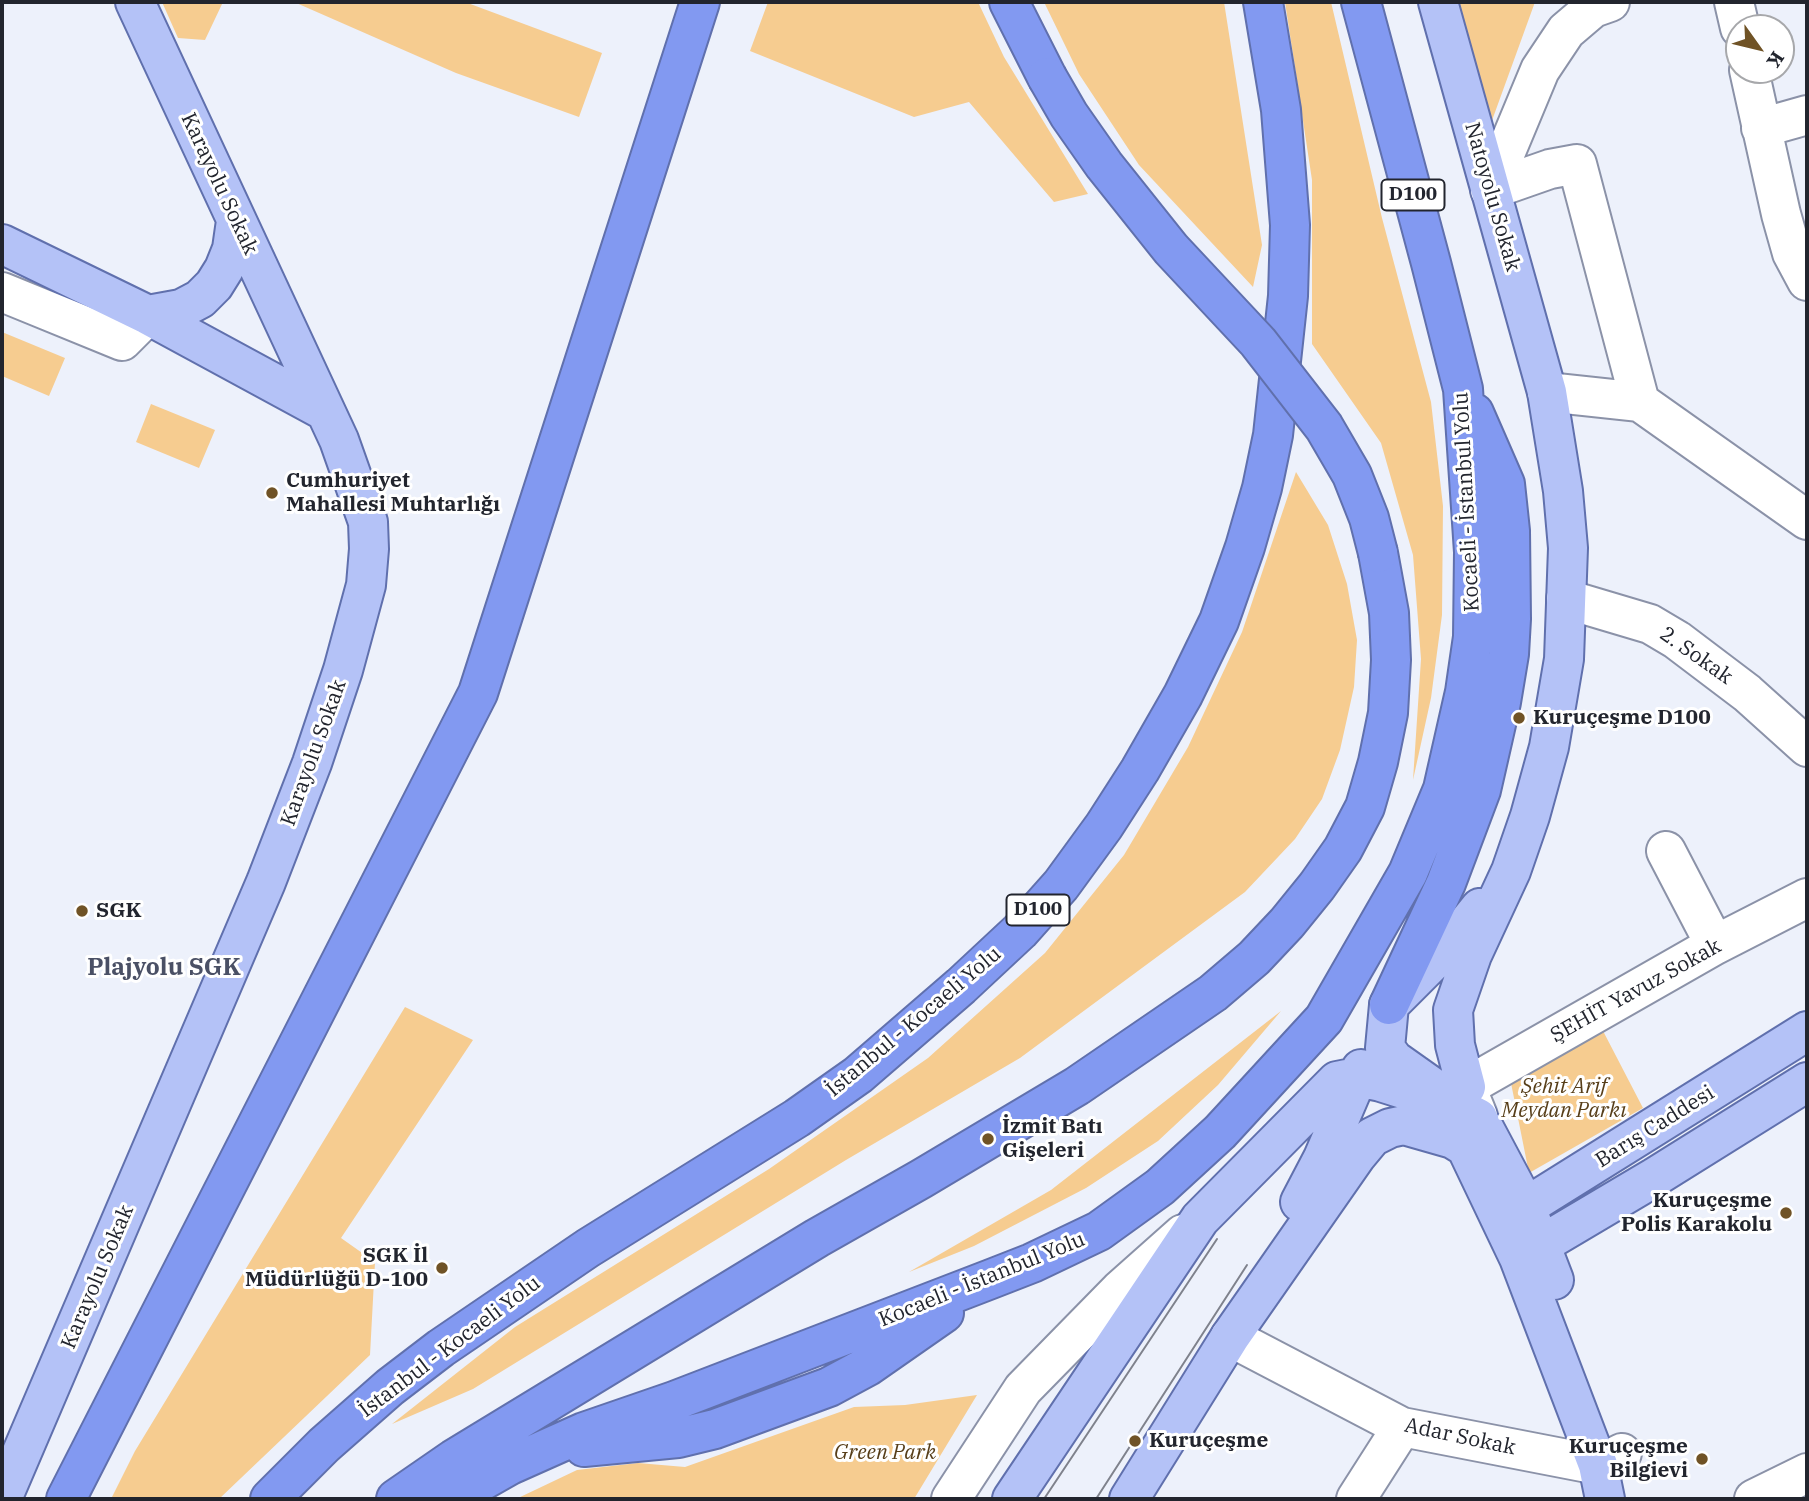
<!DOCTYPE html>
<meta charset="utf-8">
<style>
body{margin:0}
#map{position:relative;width:1809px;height:1501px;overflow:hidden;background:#edf1fb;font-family:"IBM Plex Serif",serif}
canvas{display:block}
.frame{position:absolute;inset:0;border:4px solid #22252e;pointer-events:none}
.north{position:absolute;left:1725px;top:14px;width:70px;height:70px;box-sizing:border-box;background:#fff;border:2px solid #a7a8ab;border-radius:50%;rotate:124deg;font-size:19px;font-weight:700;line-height:28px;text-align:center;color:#22252e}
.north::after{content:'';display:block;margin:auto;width:24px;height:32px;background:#705326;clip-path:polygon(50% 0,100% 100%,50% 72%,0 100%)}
</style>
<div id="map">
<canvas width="1809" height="1501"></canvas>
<div class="frame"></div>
<div class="north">K</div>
</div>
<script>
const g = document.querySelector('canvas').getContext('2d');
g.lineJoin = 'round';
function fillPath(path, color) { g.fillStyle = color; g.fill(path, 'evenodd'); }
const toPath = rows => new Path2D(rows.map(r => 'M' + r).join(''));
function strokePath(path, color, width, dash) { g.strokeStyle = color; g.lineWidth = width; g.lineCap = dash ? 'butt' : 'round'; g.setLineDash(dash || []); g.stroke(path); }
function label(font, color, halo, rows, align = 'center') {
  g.font = font + ' "IBM Plex Serif",serif'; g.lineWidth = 6; g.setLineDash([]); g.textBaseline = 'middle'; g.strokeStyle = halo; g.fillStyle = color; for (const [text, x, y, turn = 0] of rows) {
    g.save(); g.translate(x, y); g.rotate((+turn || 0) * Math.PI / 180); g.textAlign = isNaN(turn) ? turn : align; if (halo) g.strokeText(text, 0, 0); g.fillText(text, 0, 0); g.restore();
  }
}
const green = toPath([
 [162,2,223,2,205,40,178,38],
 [294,2,465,2,602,53,579,117,456,73],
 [768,2,978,2,1004,57,1088,194,1054,202,969,102,914,117,750,51],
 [1044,2,1224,2,1262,245,1253,287,1139,165,1079,74],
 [1285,2,1331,2,1382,218,1431,402,1443,506,1442,615,1431,698,1413,780,1421,659,1413,555,1381,443,1312,344,1312,180],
 [1453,2,1535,2,1486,137],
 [2,332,65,358,49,396,2,376],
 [151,404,215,430,199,468,136,442],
 [1296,472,1328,525,1347,584,1357,640,1354,687,1340,750,1322,799,1295,839,1245,892,1020,1058,846,1160,473,1389,392,1424,515,1327,769,1169,928,1058,1045,953,1124,855,1188,747,1242,632],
 [405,1007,473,1040,341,1238,375,1262,370,1355,219,1499,111,1499,135,1451],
 [1281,1011,1218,1085,1158,1141,1086,1188,974,1246,909,1272,1051,1190],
 [1602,1029,1643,1108,1529,1173,1509,1073],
 [977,1395,914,1499,516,1499,577,1470,638,1463,685,1467,854,1407,905,1405]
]);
const minor = toPath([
 [1734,2,1740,28],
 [1749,70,1781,214,1792,253,1807,281],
 [1761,128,1807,115],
 [1490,190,1550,169,1577,164,1640,402],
 [1490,190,1540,70,1566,31,1593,8,1610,2],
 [2,292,122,341,148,315],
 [1547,392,1640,402,1807,520],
 [1566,599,1650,624,1677,640,1747,693,1807,747],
 [1666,851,1715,945],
 [1478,1116,1466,1087,1715,945,1807,898],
 [1230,1337,1402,1427,1598,1465,1622,1453],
 [951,1499,1023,1389,1120,1290,1183,1234],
 [1356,1499,1402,1427],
 [1754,1499,1807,1473]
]);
const major = toPath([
 [1438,2,1547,392,1563,491,1568,548,1564,659,1549,747,1530,816,1511,871,1472,955,1453,1010,1455,1045,1466,1087],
 [2,244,148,315,325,411],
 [148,315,181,309,200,299,214,285,224,269,232,249,236,221],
 [1392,1002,1455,939,1480,908],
 [1389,1005,1385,1048,1394,1060,1435,1089],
 [1484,1128,1526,1207,1554,1280],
 [1300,1202,1323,1158,1361,1069],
 [1503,1221,1807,1031],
 [1520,1257,1655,1177,1807,1082],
 [2,1499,266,882,312,763,343,670,366,585,369,549,368,522,339,440,135,2],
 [1012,1499,1200,1219,1337,1081,1357,1077,1381,1082,1451,1104,1478,1118],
 [1129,1499,1230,1337,1357,1155,1372,1137,1390,1128,1404,1125,1453,1139,1466,1147,1519,1258,1598,1465,1605,1499]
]);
const highway = toPath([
 [1009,2,1047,77],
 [1389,1005,1446,883,1481,790,1501,702,1509,654,1511,619,1510,531,1505,484,1474,413],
 [584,1447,678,1438,715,1429,829,1387,868,1366,944,1313],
 [66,1499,478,693,700,2],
 [270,1499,324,1445,390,1387,441,1348,588,1248,797,1118,858,1075,961,986,1020,931,1061,885,1104,826,1140,770,1183,695,1219,621,1245,547,1262,488,1273,435,1288,296,1290,225,1281,110,1263,2],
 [396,1499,454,1459,817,1238,921,1179,1077,1086,1213,993,1254,958,1287,923,1317,886,1343,849,1365,807,1378,762,1388,713,1391,660,1389,613,1378,553],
 [450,1499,510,1465,584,1432,674,1401,991,1279,1032,1263,1099,1231,1160,1187,1220,1132,1324,1019,1408,873,1443,789,1465,692,1473,637,1474,552,1463,389,1431,263,1361,2]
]);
const tram = toPath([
 [1044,1499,1217,1239],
 [1096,1499,1247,1265]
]);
const highwayBridge = toPath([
 [1047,77,1069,115,1104,165,1171,249,1258,342,1324,427,1352,475,1369,518,1378,553]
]);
const markers = [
 [272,493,7,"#705326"],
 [1519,718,7,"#705326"],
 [82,911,7,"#705326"],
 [988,1139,7,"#705326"],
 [1786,1213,7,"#705326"],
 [442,1268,7,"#705326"],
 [1135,1441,7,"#705326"],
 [1702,1459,7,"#705326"]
];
const shields = [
 [1413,195,63],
 [1038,910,63]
];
const shieldNames = [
 ["D100",1413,195],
 ["D100",1038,910]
];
const streetNames = [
 ["Karayolu Sokak",219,184,65],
 ["Natoyolu Sokak",1492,197,74],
 ["Kocaeli - İstanbul Yolu",1467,502,-93],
 ["2. Sokak",1696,656,35],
 ["Karayolu Sokak",314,753,-70],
 ["ŞEHİT Yavuz Sokak",1636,991,-29],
 ["İstanbul - Kocaeli Yolu",914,1022,-40],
 ["Barış Caddesi",1655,1127,-32],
 ["Karayolu Sokak",98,1277,-67],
 ["Kocaeli - İstanbul Yolu",982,1280,-22],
 ["İstanbul - Kocaeli Yolu",450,1347,-37],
 ["Adar Sokak",1460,1437,12]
];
const poiNames = [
 ["Cumhuriyet",286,481],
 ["Mahallesi Muhtarlığı",286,505],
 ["Kuruçeşme D100",1533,718],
 ["SGK",96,911],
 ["İzmit Batı",1002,1127],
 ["Gişeleri",1002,1151],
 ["Kuruçeşme",1772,1201,"right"],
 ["Polis Karakolu",1772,1225,"right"],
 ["SGK İl",428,1256,"right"],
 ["Müdürlüğü D-100",428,1280,"right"],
 ["Kuruçeşme",1149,1441],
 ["Kuruçeşme",1688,1447,"right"],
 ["Bilgievi",1688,1471,"right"]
];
const parkNames = [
 ["Şehit Arif",1564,1087],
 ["Meydan Parkı",1564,1111],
 ["Green Park",885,1453]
];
const quarterNames = [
 ["Plajyolu SGK",164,968]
];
fillPath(green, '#f6cc90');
strokePath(minor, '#8b92a8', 42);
strokePath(major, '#6070ad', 42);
strokePath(highway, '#6070ad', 42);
strokePath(minor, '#fff', 38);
strokePath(major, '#b4c2f7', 38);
strokePath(highway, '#8299f1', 38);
strokePath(tram, '#7f828c', 2);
strokePath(highwayBridge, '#6070ad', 42, []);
strokePath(highwayBridge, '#8299f1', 38);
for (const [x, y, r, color] of markers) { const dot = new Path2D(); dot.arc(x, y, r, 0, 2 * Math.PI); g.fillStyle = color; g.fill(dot); strokePath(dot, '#fff', 2.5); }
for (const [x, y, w] of shields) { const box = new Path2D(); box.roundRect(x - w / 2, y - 15.5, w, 31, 5); g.fillStyle = '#fff'; g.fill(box); strokePath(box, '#22252e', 2); }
label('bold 19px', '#22252e', null, shieldNames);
label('21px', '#22252e', '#fff', streetNames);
label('bold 21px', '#22252e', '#fff', poiNames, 'left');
label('italic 21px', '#573e19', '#fff', parkNames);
label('bold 24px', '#4a5065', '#fff', quarterNames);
</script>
